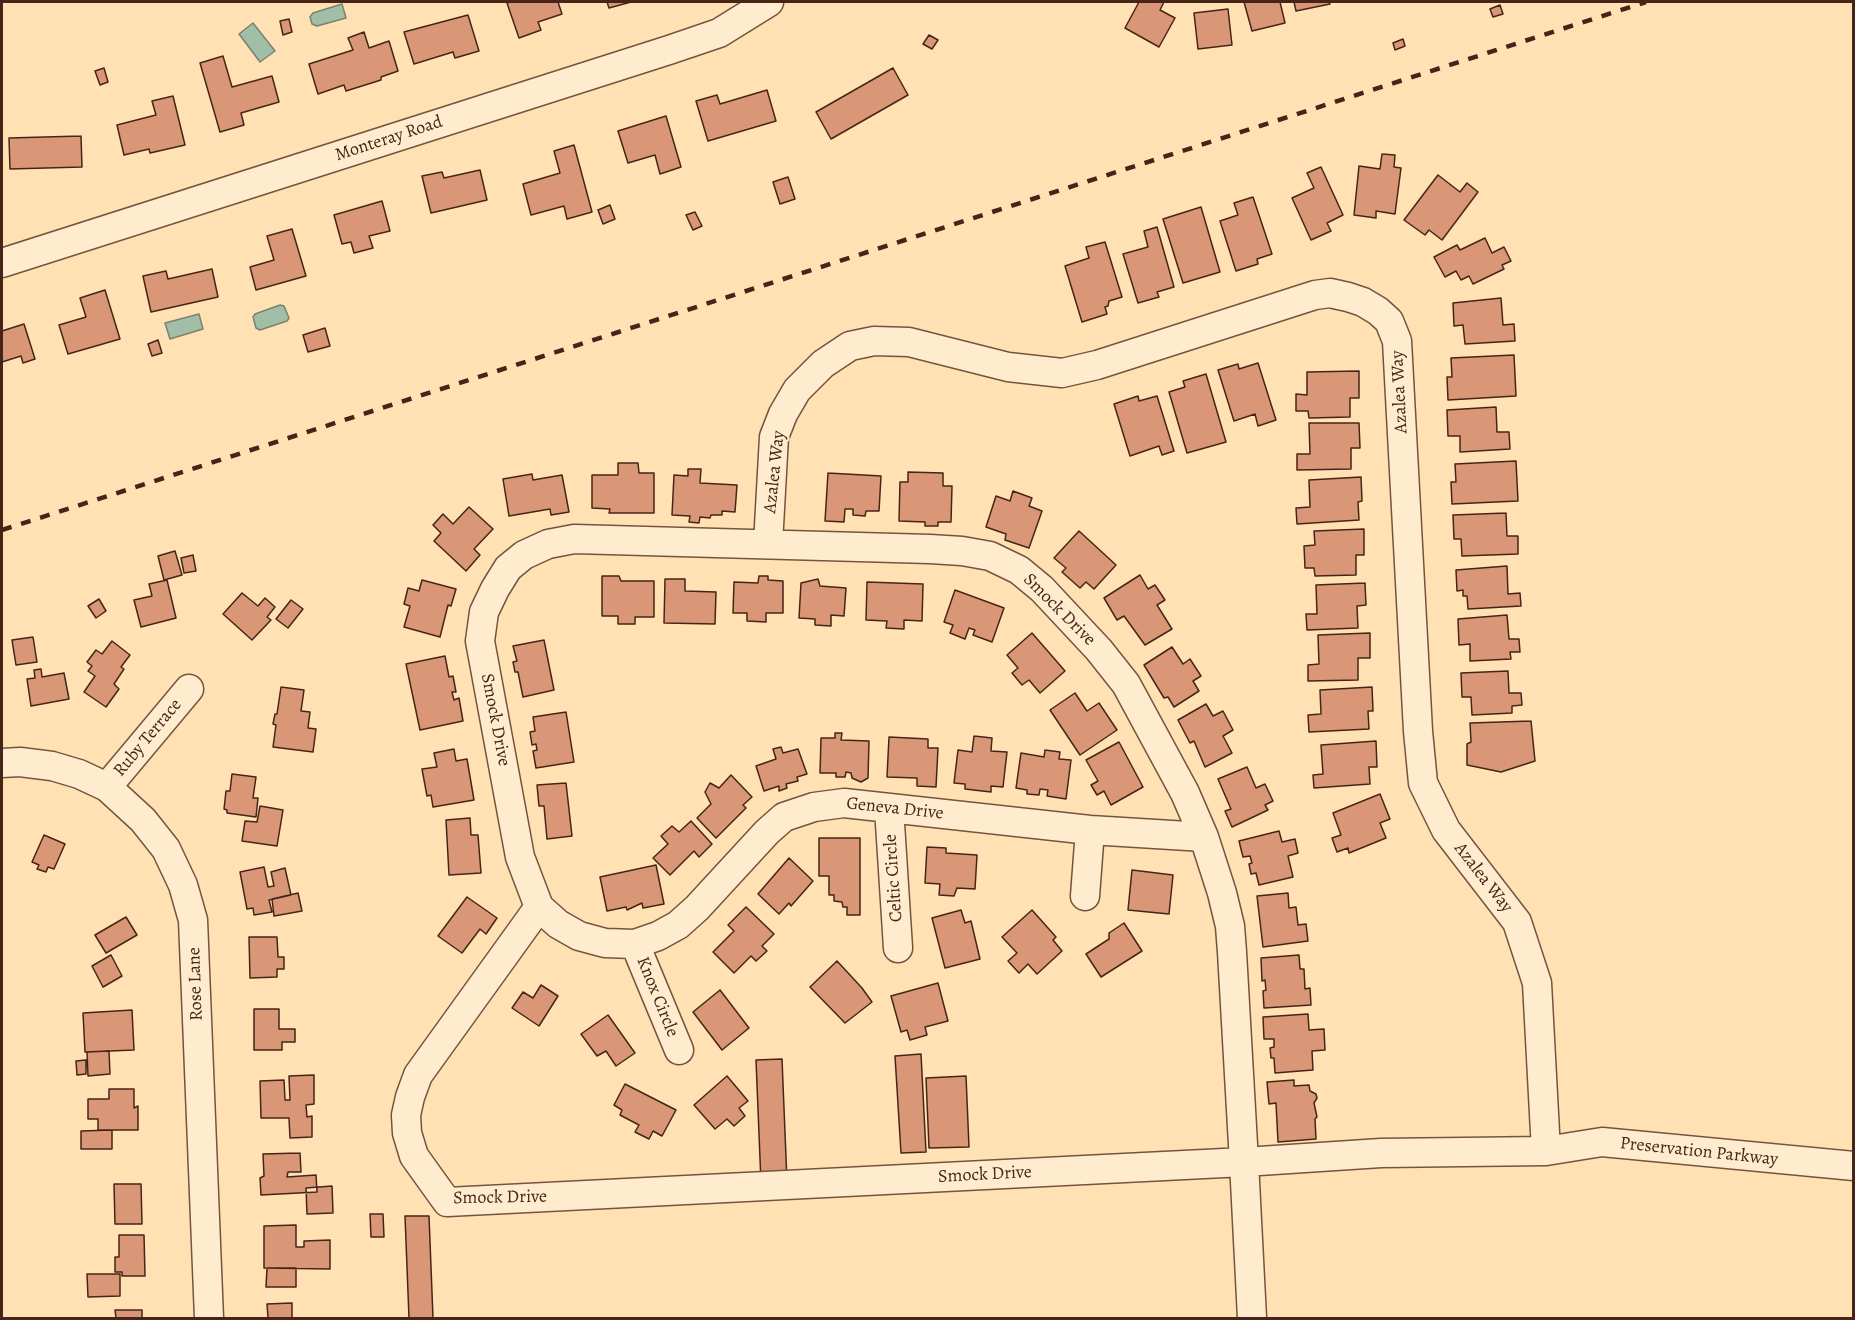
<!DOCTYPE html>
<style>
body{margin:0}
#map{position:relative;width:1855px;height:1320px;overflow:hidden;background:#ffe1b4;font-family:Alegreya,serif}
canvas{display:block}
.frame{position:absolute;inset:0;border:3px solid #462518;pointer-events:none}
</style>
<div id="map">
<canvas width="1855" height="1320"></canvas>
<div class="frame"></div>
</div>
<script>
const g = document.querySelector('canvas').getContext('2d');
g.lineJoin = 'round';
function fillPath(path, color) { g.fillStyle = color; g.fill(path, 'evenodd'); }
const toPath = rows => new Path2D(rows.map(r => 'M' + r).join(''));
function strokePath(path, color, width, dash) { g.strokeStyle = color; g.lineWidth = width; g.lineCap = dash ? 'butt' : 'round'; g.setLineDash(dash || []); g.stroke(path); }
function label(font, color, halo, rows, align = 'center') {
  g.font = font + ' Alegreya,serif'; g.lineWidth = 4.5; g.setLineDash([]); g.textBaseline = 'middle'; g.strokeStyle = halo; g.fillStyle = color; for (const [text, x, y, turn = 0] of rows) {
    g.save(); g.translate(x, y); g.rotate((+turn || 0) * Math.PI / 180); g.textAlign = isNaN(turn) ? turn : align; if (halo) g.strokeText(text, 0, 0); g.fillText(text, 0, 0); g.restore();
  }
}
const water = toPath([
 [342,4,346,18,317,26,312,24,310,17,313,13,342,4],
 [253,23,275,51,260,62,239,34,253,23],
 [280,305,284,306,289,318,287,321,260,330,256,328,253,317,255,314,280,305],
 [199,314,203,329,170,339,165,323,199,314]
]);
const building = toPath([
 [510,2,558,2,562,14,538,22,541,30,519,38,507,3,510,2],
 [607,2,631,2,609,8,607,2],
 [1139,2,1164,2,1160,10,1175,18,1159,47,1125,28,1139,2],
 [1244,2,1280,2,1285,23,1252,31,1244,2],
 [1294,2,1329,2,1330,4,1296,11,1294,2],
 [1500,5,1503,14,1493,17,1490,9,1500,5],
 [1228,9,1232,45,1198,49,1194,13,1228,9],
 [468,15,479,51,455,58,453,52,414,64,404,32,468,15],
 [289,19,292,32,283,35,280,21,289,19],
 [364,32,369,48,389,41,398,71,381,77,381,80,346,91,344,85,318,94,309,64,353,50,348,38,364,32],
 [929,35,938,40,932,49,923,44,929,35],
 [1403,39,1405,46,1395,50,1393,43,1403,39],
 [223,56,232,87,272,76,279,102,241,113,244,125,220,132,200,63,223,56],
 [104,68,108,82,100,85,95,71,104,68],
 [893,68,908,95,831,139,816,112,893,68],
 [767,90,776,121,708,141,696,101,717,95,720,104,767,90],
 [173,96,185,145,150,153,149,149,124,155,117,125,156,115,152,101,173,96],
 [666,116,681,167,660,174,655,155,628,163,618,131,666,116],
 [81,136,82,167,10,169,9,138,81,136],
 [574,145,592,212,567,219,564,206,531,215,523,184,560,173,554,151,574,145],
 [1382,154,1395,155,1394,167,1401,168,1395,214,1376,211,1376,218,1354,215,1359,166,1380,169,1382,154],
 [1321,167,1343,215,1327,223,1331,231,1311,240,1292,198,1314,188,1307,173,1321,167],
 [480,170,487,200,431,213,422,176,442,172,444,178,480,170],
 [1438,175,1460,192,1467,183,1478,192,1442,240,1429,230,1425,235,1404,220,1438,175],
 [788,177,795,199,780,204,773,182,788,177],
 [1253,197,1272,254,1257,259,1258,264,1236,271,1220,221,1238,215,1234,203,1253,197],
 [382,201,390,231,369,236,373,248,354,253,351,242,342,244,334,215,382,201],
 [610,205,615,219,603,224,598,210,610,205],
 [1201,207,1220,272,1183,283,1163,219,1201,207],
 [695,212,702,226,693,230,686,215,695,212],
 [1157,227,1174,287,1157,292,1159,297,1138,303,1123,254,1148,247,1144,231,1157,227],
 [292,229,306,276,256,290,250,267,274,260,267,236,292,229],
 [1485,238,1492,253,1504,247,1511,261,1502,265,1504,269,1473,284,1469,276,1461,280,1456,271,1445,277,1434,257,1457,245,1460,250,1485,238],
 [1105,242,1122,297,1109,301,1108,306,1105,307,1107,314,1082,322,1065,266,1089,258,1086,247,1105,242],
 [212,269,218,297,151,312,143,276,166,271,168,279,212,269],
 [105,290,120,339,68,354,59,325,86,317,80,298,105,290],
 [1501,298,1503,325,1514,324,1515,341,1465,344,1463,325,1454,326,1453,303,1501,298],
 [24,324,35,359,23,363,21,356,2,362,2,331,24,324],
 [325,328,330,346,308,352,303,335,325,328],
 [158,340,162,353,152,356,148,344,158,340],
 [1514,355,1516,396,1448,400,1447,377,1452,377,1451,358,1514,355],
 [1258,363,1276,420,1258,426,1255,414,1234,421,1218,370,1238,364,1239,369,1258,363],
 [1359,371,1359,398,1350,398,1350,417,1309,418,1308,411,1296,411,1296,394,1307,395,1307,372,1359,371],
 [1206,374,1226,442,1187,453,1169,392,1185,387,1183,381,1206,374],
 [1138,396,1139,401,1157,396,1174,451,1162,455,1159,446,1130,456,1114,404,1138,396],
 [1496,407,1497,432,1509,432,1510,449,1460,452,1460,436,1448,436,1447,410,1496,407],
 [1309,423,1359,423,1360,448,1351,448,1351,469,1297,470,1297,454,1310,454,1309,423],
 [1516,461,1518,501,1452,504,1451,482,1456,482,1455,464,1516,461],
 [618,463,638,463,639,473,654,473,654,513,609,513,610,509,592,508,592,475,618,475,618,463],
 [688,469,701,469,700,483,737,485,735,512,722,511,722,515,711,515,710,518,700,517,699,523,689,522,690,516,672,515,674,475,688,476,688,469],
 [908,472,943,473,943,486,952,486,951,522,938,522,938,526,925,526,925,522,899,521,900,482,908,482,908,472],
 [828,473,881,476,879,511,866,511,865,516,853,515,853,509,845,509,844,522,825,521,828,473],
 [532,474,533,480,562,475,569,512,551,515,550,509,509,516,503,479,532,474],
 [1361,477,1362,501,1358,502,1359,520,1297,524,1296,508,1310,507,1309,480,1361,477],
 [1013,491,1032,498,1029,506,1042,511,1029,548,1005,540,1006,534,986,527,996,496,1010,501,1013,491],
 [469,507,493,529,474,549,480,555,466,571,434,541,441,533,433,525,443,514,453,524,469,507],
 [1506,513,1507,536,1518,536,1518,554,1462,556,1461,539,1454,539,1453,515,1506,513],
 [1364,529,1364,555,1356,555,1356,575,1315,576,1314,568,1305,568,1304,546,1315,545,1314,531,1364,529],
 [1079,531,1116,565,1094,589,1086,582,1080,588,1062,572,1066,568,1054,558,1079,531],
 [175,551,182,575,164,580,158,556,175,551],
 [193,555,196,571,184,573,181,558,193,555],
 [1507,566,1508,594,1520,593,1521,606,1468,609,1467,596,1463,596,1463,590,1457,591,1456,570,1507,566],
 [1140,575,1148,589,1155,585,1165,600,1157,605,1172,629,1145,645,1124,616,1117,620,1104,598,1140,575],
 [602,576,619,576,621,581,654,581,654,617,635,617,635,624,618,624,618,616,602,616,602,576],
 [759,576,768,576,768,580,783,581,783,613,766,613,766,622,747,621,747,613,733,613,734,582,758,583,759,576],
 [665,579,685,579,685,591,716,592,715,624,664,623,665,579],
 [818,579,820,586,846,588,844,616,831,615,831,626,815,625,815,619,799,618,801,583,818,579],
 [167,580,176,618,141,627,134,600,152,596,149,584,167,580],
 [422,580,456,589,451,606,448,605,440,637,404,627,410,606,404,604,408,588,419,591,422,580],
 [867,582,923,584,922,621,904,620,904,629,886,628,887,621,866,620,867,582],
 [1365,583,1366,605,1357,606,1358,628,1307,630,1306,614,1317,614,1316,585,1365,583],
 [955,590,1004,608,992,642,973,635,975,630,969,628,965,639,950,633,953,625,944,622,955,590],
 [242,593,258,606,265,598,275,607,267,617,271,620,252,640,223,614,242,593],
 [99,599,106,611,96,618,88,606,99,599],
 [291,600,303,609,288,628,276,619,291,600],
 [1507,615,1509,639,1519,639,1520,652,1510,652,1511,659,1470,661,1470,644,1459,645,1458,619,1507,615],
 [1032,633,1065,671,1040,693,1029,680,1022,685,1012,673,1018,668,1007,655,1032,633],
 [1370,633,1370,658,1358,658,1358,680,1308,681,1308,665,1319,664,1318,635,1370,633],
 [33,637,37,662,16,665,12,640,33,637],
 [544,640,554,690,523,697,518,672,515,672,513,662,517,661,513,646,544,640],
 [112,641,130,655,121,667,124,669,114,684,119,689,106,707,84,692,95,676,88,671,92,666,87,662,96,650,102,654,112,641],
 [1172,647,1183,664,1190,659,1201,676,1193,681,1199,691,1174,707,1168,697,1164,698,1144,665,1172,647],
 [445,656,449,677,453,676,456,692,452,692,454,700,459,698,463,721,420,730,406,664,445,656],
 [41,669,42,677,64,673,69,699,31,706,27,679,35,678,34,670,41,669],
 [1508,671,1509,693,1521,693,1522,705,1512,706,1512,713,1472,715,1471,697,1462,697,1461,673,1508,671],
 [281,687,304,690,301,711,310,712,308,728,316,729,313,752,273,747,276,725,273,724,275,714,277,714,281,687],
 [1372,687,1373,711,1368,711,1369,729,1309,732,1308,715,1321,714,1320,690,1372,687],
 [1075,693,1087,711,1099,703,1117,730,1080,755,1050,710,1075,693],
 [1206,704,1213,716,1223,711,1233,730,1223,736,1232,753,1205,767,1194,741,1190,743,1178,720,1206,704],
 [566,712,574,762,536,768,533,751,537,750,536,744,532,745,530,732,535,731,533,717,566,712],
 [1531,721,1535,761,1501,772,1467,765,1467,744,1471,742,1470,723,1531,721],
 [835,733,842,733,841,740,869,741,868,778,861,782,852,778,851,773,846,772,845,777,836,777,836,773,820,773,821,738,835,738,835,733],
 [974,736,992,738,991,751,1007,752,1003,787,991,786,991,792,965,789,965,784,954,783,958,750,972,752,974,736],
 [889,737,928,739,928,748,938,748,936,787,917,786,917,778,887,777,889,737],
 [1376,741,1377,767,1369,767,1370,784,1314,788,1313,775,1323,774,1321,745,1376,741],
 [1119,742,1143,787,1111,805,1104,791,1097,795,1091,785,1098,781,1086,760,1119,742],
 [781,747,783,753,798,749,807,774,797,777,798,781,786,784,787,788,779,791,779,786,764,791,756,766,776,759,773,749,781,747],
 [454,749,456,761,467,759,474,800,433,807,431,795,427,796,422,769,437,767,434,753,454,749],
 [1045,750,1060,752,1059,759,1071,760,1066,799,1047,796,1048,790,1040,789,1039,795,1027,794,1027,790,1016,788,1021,753,1044,757,1045,750],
 [1247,767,1256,788,1265,784,1273,801,1265,805,1268,810,1232,827,1225,811,1231,809,1218,779,1247,767],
 [232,774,256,777,253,798,258,798,256,817,227,813,227,810,224,809,226,791,230,791,232,774],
 [731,775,752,797,743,805,746,808,716,838,697,818,711,804,705,792,710,783,719,788,731,775],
 [566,783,572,836,547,839,544,806,539,806,537,785,566,783],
 [1380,794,1390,819,1380,823,1386,838,1349,853,1348,848,1337,852,1332,838,1341,835,1333,813,1380,794],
 [260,806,283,810,277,846,242,841,245,821,257,822,260,806],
 [470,818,471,835,478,835,481,873,449,875,446,820,470,818],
 [691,821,712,844,699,857,694,851,670,875,653,858,668,844,661,836,672,826,679,832,691,821],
 [1279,831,1282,842,1295,839,1298,853,1288,856,1293,877,1259,885,1256,873,1251,874,1249,864,1252,863,1250,856,1243,857,1239,841,1279,831],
 [44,835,65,844,54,869,48,867,46,872,37,869,39,865,32,862,44,835],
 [819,838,860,838,860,915,847,915,847,907,843,907,842,902,834,901,834,895,829,895,829,876,819,876,819,838],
 [927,847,946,848,946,853,977,855,975,889,957,888,954,896,939,895,940,884,925,883,927,847],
 [789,858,813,881,791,906,789,903,779,914,758,894,789,858],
 [656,865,664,904,643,908,642,903,627,910,626,907,607,911,600,877,656,865],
 [264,867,268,887,274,886,271,872,285,868,291,895,269,900,272,912,254,915,253,908,247,909,240,872,264,867],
 [1132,870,1173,875,1169,914,1128,910,1132,870],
 [298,893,302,911,274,916,272,899,298,893],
 [1288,893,1289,908,1296,907,1298,925,1306,924,1308,941,1263,947,1257,896,1288,893],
 [467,897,497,918,486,934,480,929,462,953,438,936,467,897],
 [746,907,774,934,762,946,767,951,756,961,751,956,734,973,713,952,734,931,728,925,746,907],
 [961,910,965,923,971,921,980,959,945,968,932,918,961,910],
 [1032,910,1056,937,1053,940,1062,951,1037,974,1028,964,1019,973,1008,961,1017,953,1002,937,1032,910],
 [126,917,137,935,106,953,95,935,126,917],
 [1124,923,1142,951,1101,977,1086,954,1109,939,1109,933,1124,923],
 [249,937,277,937,278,957,284,957,284,969,277,969,277,977,250,978,249,937],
 [111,955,122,976,103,987,92,966,111,955],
 [1299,955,1300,969,1304,969,1305,989,1310,988,1311,1005,1264,1008,1263,991,1266,990,1265,980,1262,981,1261,958,1299,955],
 [837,961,862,988,872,1002,845,1023,810,987,837,961],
 [938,983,948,1021,925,1027,927,1035,910,1040,907,1030,901,1032,891,996,938,983],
 [541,985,558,996,539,1026,512,1008,523,992,533,998,541,985],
 [720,990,749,1028,722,1050,693,1012,720,990],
 [254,1009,279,1009,279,1029,295,1029,295,1042,282,1042,282,1050,254,1050,254,1009],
 [132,1010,134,1050,85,1052,83,1013,132,1010],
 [1308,1014,1309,1030,1324,1029,1325,1050,1312,1051,1313,1070,1275,1073,1274,1058,1271,1058,1270,1048,1274,1047,1274,1039,1264,1039,1263,1017,1308,1014],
 [608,1015,635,1053,616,1066,606,1051,597,1056,581,1034,608,1015],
 [109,1051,110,1074,88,1076,87,1052,109,1051],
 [921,1054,926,1152,901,1153,895,1056,921,1054],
 [782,1059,787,1182,761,1183,756,1060,782,1059],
 [86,1060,86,1074,77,1075,76,1061,86,1060],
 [314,1075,314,1104,306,1105,307,1117,312,1116,312,1137,290,1138,289,1118,261,1118,260,1081,284,1080,285,1100,290,1100,289,1076,314,1075],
 [727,1076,748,1101,739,1108,745,1116,734,1126,727,1119,715,1129,694,1105,727,1076],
 [966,1076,969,1147,929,1148,926,1078,966,1076],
 [1294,1080,1294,1086,1309,1085,1310,1091,1316,1094,1317,1098,1314,1103,1317,1117,1315,1119,1316,1139,1278,1142,1276,1103,1269,1104,1267,1082,1294,1080],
 [625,1084,676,1110,662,1136,653,1131,649,1139,635,1132,639,1125,620,1115,622,1110,614,1105,625,1084],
 [109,1089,134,1089,134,1108,138,1106,138,1130,98,1130,98,1119,88,1119,88,1099,109,1099,109,1089],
 [112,1130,112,1149,81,1149,81,1131,112,1130],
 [300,1153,301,1172,288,1172,287,1177,316,1175,317,1192,261,1195,260,1178,264,1176,263,1154,300,1153],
 [114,1184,141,1184,142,1224,115,1224,114,1184],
 [332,1186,333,1213,307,1214,306,1188,332,1186],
 [370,1214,383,1214,384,1237,371,1237,370,1214],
 [405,1216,429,1216,433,1318,409,1318,405,1216],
 [296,1225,296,1247,304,1247,304,1241,330,1240,330,1269,264,1268,264,1226,296,1225],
 [119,1235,144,1235,145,1276,122,1276,122,1272,115,1272,115,1257,119,1257,119,1235],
 [267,1268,296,1268,296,1287,266,1287,267,1268],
 [87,1274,120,1274,120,1296,88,1297,87,1274],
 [292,1303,292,1318,268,1318,267,1304,292,1303],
 [115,1310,142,1310,142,1318,116,1318,115,1310]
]);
const minor = toPath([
 [2,263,669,50,719,33,769,2],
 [768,544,774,437,783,414,797,390,823,364,850,346,874,341,909,342,1008,367,1062,373,1097,365,1315,295,1330,293,1348,297,1363,302,1378,311,1389,321,1397,341,1418,731,1423,783,1446,830,1517,922,1537,983,1546,1151],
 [2,763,20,762,52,766,79,774,107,787,143,820,166,849,183,885,193,920,209,1318],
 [107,787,189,689],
 [889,808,898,948],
 [1085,896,1090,830],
 [539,907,558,924,579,936,605,943,635,944,658,936,678,925,697,908,767,832,784,817,814,807,844,803,1090,830,1204,837],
 [635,944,679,1050],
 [1252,1318,1244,1162,1232,952,1230,926,1222,893,1204,837,1185,793,1126,684,1099,650,1042,589,1019,570,990,556,962,551,930,549,574,539,548,544,524,555,508,568,495,589,484,612,480,641,520,857,539,907,418,1075,410,1097,406,1115,407,1133,414,1156,447,1202,1244,1162,1381,1153,1546,1151,1602,1142,1854,1166]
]);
const rail = toPath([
 [2,530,1646,2]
]);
const streetNames = [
 ["Monteray Road",389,139,-18],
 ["Azalea Way",1400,392,-93],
 ["Azalea Way",775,472,-84],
 ["Smock Drive",1059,610,45],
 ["Smock Drive",495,720,79],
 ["Ruby Terrace",148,738,-50],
 ["Geneva Drive",895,809,6],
 ["Celtic Circle",894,878,-94],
 ["Azalea Way",1483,878,52],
 ["Rose Lane",196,984,-92],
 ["Knox Circle",657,997,68],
 ["Preservation Parkway",1699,1152,6],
 ["Smock Drive",985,1175,-3],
 ["Smock Drive",500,1198,-1]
];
fillPath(water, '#a1bea7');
strokePath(water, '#7d816e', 1.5);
fillPath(building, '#da9777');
strokePath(building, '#462518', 1.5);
strokePath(minor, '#74543f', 31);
strokePath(minor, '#ffecce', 28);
strokePath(rail, '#462518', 4.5, [10, 10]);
label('18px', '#462518', '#ffecce', streetNames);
</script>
